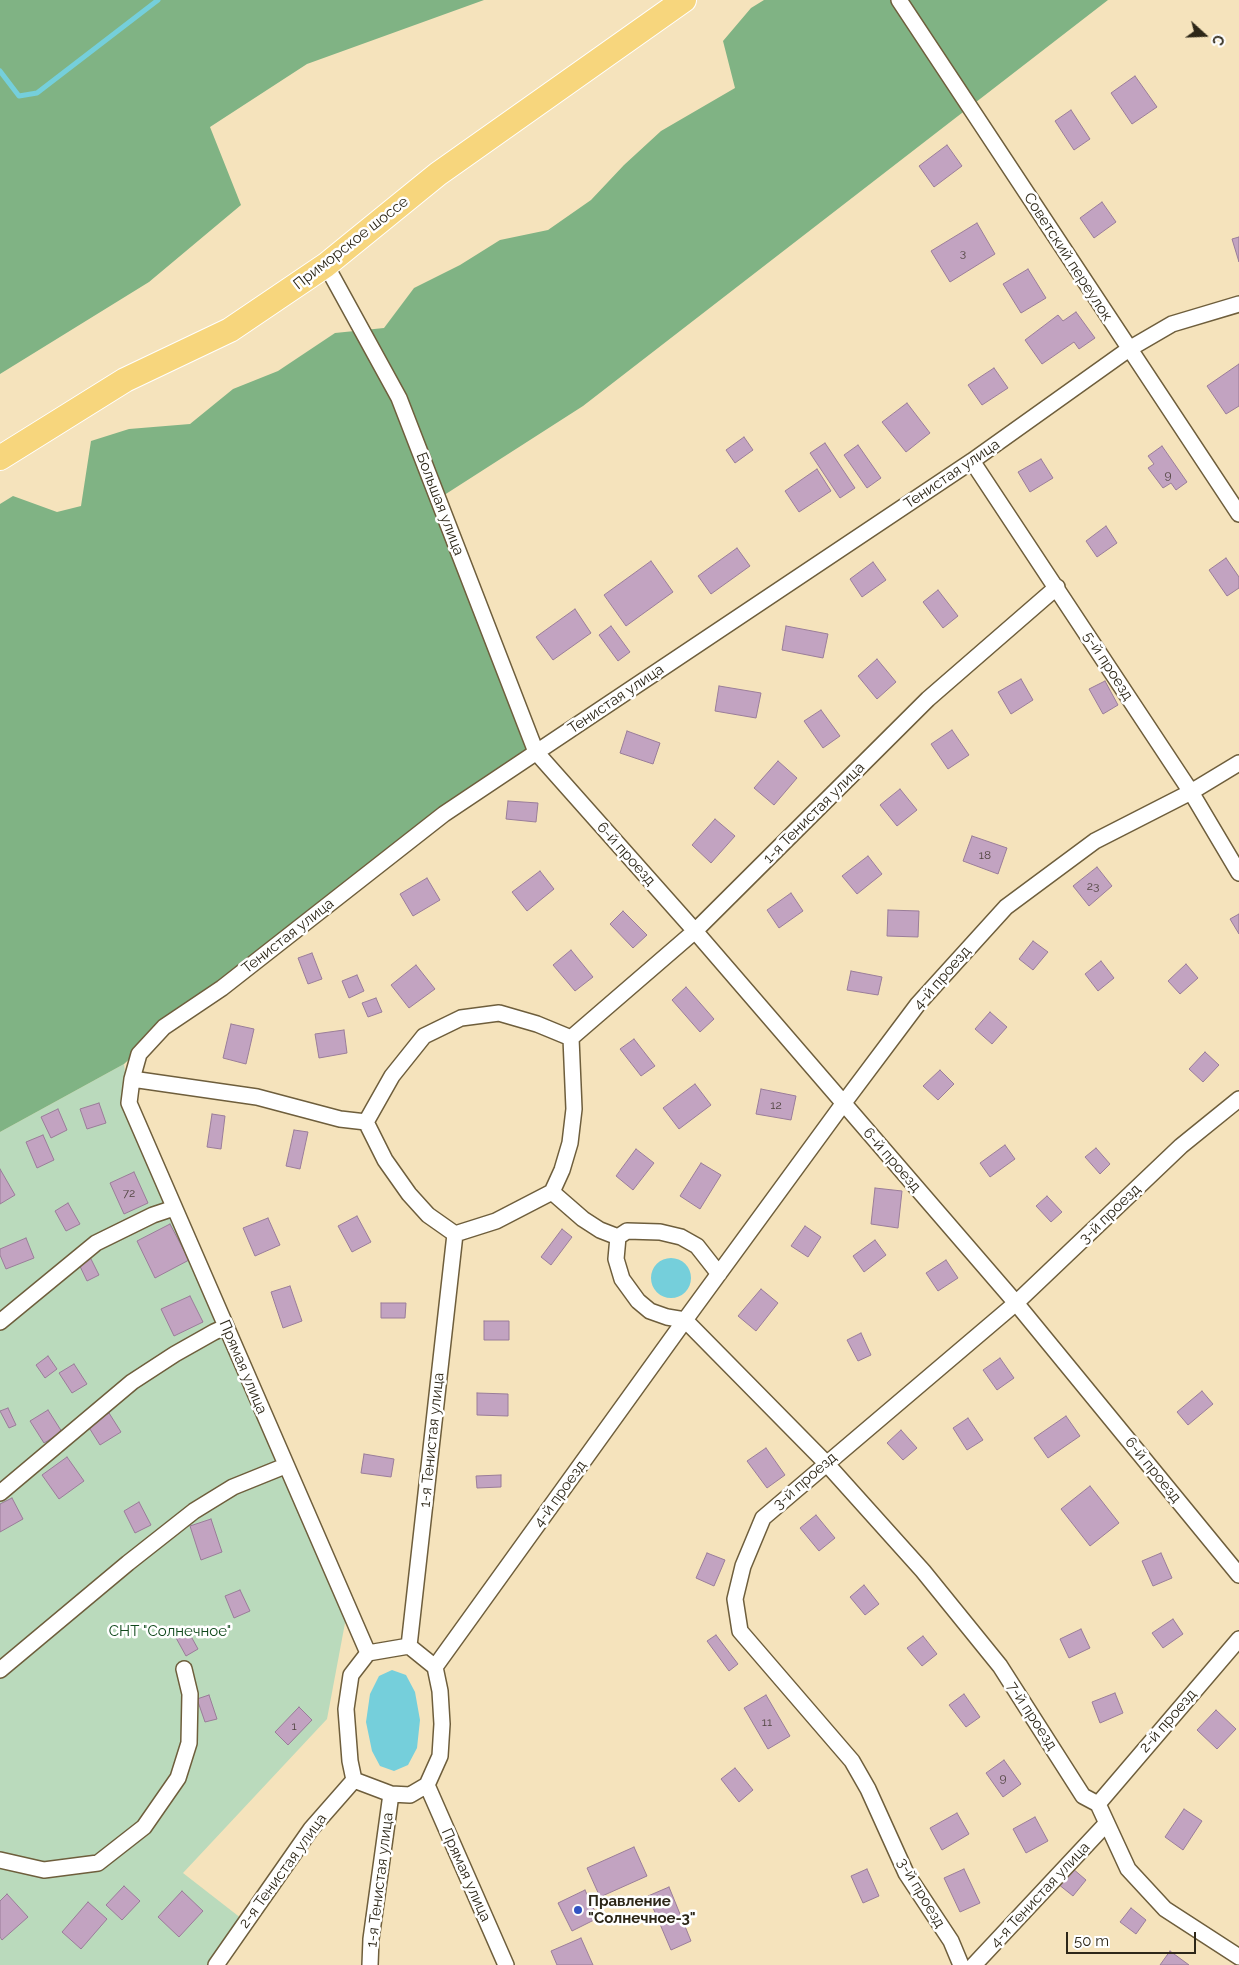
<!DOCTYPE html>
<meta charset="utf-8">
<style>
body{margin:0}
#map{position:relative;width:1239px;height:1965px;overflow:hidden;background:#f5e3bc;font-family:Raleway,sans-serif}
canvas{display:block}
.north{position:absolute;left:1179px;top:10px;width:50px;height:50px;-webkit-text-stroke:4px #fff;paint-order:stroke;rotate:110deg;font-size:14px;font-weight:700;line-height:20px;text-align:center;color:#2d2718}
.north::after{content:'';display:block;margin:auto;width:18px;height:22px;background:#2d2718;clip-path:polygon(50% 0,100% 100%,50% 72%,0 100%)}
.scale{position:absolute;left:1066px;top:1932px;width:130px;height:22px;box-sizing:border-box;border:2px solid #2d2718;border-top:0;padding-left:6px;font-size:15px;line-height:18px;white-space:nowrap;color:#2d2718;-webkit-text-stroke:4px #fff;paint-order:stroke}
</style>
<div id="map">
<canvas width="1239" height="1965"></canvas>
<div class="north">С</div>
<div class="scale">50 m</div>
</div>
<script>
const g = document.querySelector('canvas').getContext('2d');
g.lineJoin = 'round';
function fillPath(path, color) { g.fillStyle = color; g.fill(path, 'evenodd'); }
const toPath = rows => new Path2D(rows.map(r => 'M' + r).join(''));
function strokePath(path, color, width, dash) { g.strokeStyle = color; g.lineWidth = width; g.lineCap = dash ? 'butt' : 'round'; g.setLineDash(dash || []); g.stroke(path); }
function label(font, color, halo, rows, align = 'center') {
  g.font = font + ' Raleway,sans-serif'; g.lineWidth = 5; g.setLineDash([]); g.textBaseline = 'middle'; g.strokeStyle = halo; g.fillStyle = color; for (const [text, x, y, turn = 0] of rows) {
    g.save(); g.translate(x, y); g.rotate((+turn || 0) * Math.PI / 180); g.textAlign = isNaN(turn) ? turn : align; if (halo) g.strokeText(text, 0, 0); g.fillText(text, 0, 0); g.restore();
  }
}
const green = toPath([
 [124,1064,129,1103,348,1607,327,1719,183,1873,246,1922,216,1965,0,1965,0,1132]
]);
const forest = toPath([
 [0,0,484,0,307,64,210,127,241,205,149,282,0,374],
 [764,0,1108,0,583,406,438,499,531,739,523,761,164,1027,124,1064,0,1132,0,504,13,496,57,512,81,506,91,441,129,429,190,424,233,389,278,371,335,333,384,328,414,288,460,265,500,240,548,230,591,200,624,165,661,131,735,88,723,41,751,8]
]);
const water = toPath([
 '651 1278a20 20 0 1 1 40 0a20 20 0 1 1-40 0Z',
 [392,1670,406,1675,415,1692,420,1720,417,1748,408,1765,394,1771,380,1766,372,1751,366,1722,370,1694,379,1676]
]);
const stream = toPath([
 [0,71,19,96,37,93,158,0]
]);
const building = toPath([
 [1135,76,1157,107,1132,124,1111,93,1135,76],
 [1071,110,1090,139,1074,150,1055,121,1071,110],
 [947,145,962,166,934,187,919,166,947,145],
 [1102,202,1116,222,1094,238,1080,218,1102,202],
 [977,223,995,254,950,282,931,251,977,223],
 [1239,237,1239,262,1232,239,1239,237],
 [1028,269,1046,298,1021,313,1003,284,1028,269],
 [1076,312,1095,338,1079,349,1074,342,1042,364,1025,340,1058,315,1063,321,1076,312],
 [1239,364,1239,406,1226,414,1207,386,1239,364],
 [994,368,1008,388,982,405,968,385,994,368],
 [907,403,930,433,906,452,882,422,907,403],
 [744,437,753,450,735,463,726,450,744,437],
 [825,443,855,488,840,498,810,453,825,443],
 [858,445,881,478,867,488,844,455,858,445],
 [1162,446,1187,482,1176,490,1171,483,1163,488,1148,468,1154,464,1148,456,1162,446],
 [1041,459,1053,478,1030,492,1018,472,1041,459],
 [817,469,831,491,799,512,785,491,817,469],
 [1106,526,1117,543,1097,557,1086,541,1106,526],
 [737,548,750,566,711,594,698,576,737,548],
 [1226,558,1239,577,1239,588,1227,596,1209,570,1226,558],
 [651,561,673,592,626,626,604,595,651,561],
 [873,562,886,580,862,597,850,579,873,562],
 [938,590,958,616,943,628,923,602,938,590],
 [575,609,591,633,553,660,536,637,575,609],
 [611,626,630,652,618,661,599,635,611,626],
 [786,626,828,634,823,658,782,650,786,626],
 [877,659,896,682,877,699,858,676,877,659],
 [1021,679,1033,700,1011,714,998,692,1021,679],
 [1105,681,1118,705,1103,714,1089,689,1105,681],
 [719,686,761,693,756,718,715,711,719,686],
 [821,710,840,736,823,748,804,721,821,710],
 [952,730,969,755,948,769,931,744,952,730],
 [627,731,660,743,653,764,620,753,627,731],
 [778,761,797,778,774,805,754,788,778,761],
 [900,789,917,810,897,826,880,805,900,789],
 [508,801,538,803,536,822,506,819,508,801],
 [715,819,735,836,711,863,692,845,715,819],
 [972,836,1007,848,998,874,963,861,972,836],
 [868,856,882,874,857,894,842,876,868,856],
 [1097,867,1112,886,1089,906,1073,886,1097,867],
 [540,871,554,889,527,911,512,892,540,871],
 [427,878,440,900,413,916,400,894,427,878],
 [791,893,803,911,779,928,767,910,791,893],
 [888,910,919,911,918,937,887,936,888,910],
 [623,911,647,935,633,948,610,924,623,911],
 [1239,914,1239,934,1230,919,1239,914],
 [1033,941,1048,952,1033,970,1019,959,1033,941],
 [571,950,593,977,575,991,553,965,571,950],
 [312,953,322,979,308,984,298,958,312,953],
 [1101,961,1114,978,1098,991,1085,974,1101,961],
 [1186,964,1198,978,1180,994,1168,981,1186,964],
 [416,965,435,989,409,1008,391,985,416,965],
 [851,971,882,977,878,995,847,990,851,971],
 [357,975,364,991,349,998,342,981,357,975],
 [686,987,714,1019,700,1032,672,1000,686,987],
 [376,998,382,1012,368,1017,362,1003,376,998],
 [990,1012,1007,1027,992,1044,975,1029,990,1012],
 [231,1024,254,1029,246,1064,223,1058,231,1024],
 [344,1030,347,1053,319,1058,315,1034,344,1030],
 [634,1039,655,1066,641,1076,620,1049,634,1039],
 [1205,1052,1219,1065,1203,1082,1189,1069,1205,1052],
 [940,1070,954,1084,938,1100,923,1086,940,1070],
 [695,1084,711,1105,679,1129,663,1108,695,1084],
 [761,1089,796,1096,791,1120,756,1114,761,1089],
 [99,1103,106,1123,87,1129,80,1109,99,1103],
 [58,1109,67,1130,51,1138,41,1117,58,1109],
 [212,1114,225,1116,221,1149,207,1147,212,1114],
 [294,1130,308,1132,300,1169,286,1166,294,1130],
 [43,1135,54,1160,37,1168,26,1142,43,1135],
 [1005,1145,1015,1159,990,1177,980,1163,1005,1145],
 [1096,1148,1110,1164,1100,1174,1085,1157,1096,1148],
 [636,1149,654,1163,633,1190,616,1176,636,1149],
 [701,1163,721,1175,700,1209,680,1196,701,1163],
 [0,1169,15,1195,0,1204,0,1169],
 [134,1172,148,1203,124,1214,110,1183,134,1172],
 [875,1188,902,1191,898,1228,871,1224,875,1188],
 [1047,1196,1062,1212,1051,1222,1036,1206,1047,1196],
 [68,1203,80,1224,66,1231,55,1211,68,1203],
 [357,1216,371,1242,352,1252,338,1226,357,1216],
 [268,1218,280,1245,255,1256,243,1228,268,1218],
 [170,1224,189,1260,155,1278,137,1241,170,1224],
 [805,1226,821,1237,808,1257,791,1246,805,1226],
 [562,1229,572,1237,551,1265,541,1257,562,1229],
 [26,1238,34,1258,6,1269,0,1255,0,1249,26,1238],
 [875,1240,886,1255,864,1272,853,1256,875,1240],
 [89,1255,99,1275,87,1281,77,1260,89,1255],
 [946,1260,958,1278,938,1291,926,1273,946,1260],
 [290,1286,302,1321,283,1328,271,1292,290,1286],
 [761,1289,778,1303,756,1331,738,1316,761,1289],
 [190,1296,203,1322,174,1336,161,1309,190,1296],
 [381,1303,406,1303,405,1318,381,1318,381,1303],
 [484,1321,509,1321,509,1340,484,1340,484,1321],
 [861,1333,871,1355,858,1361,847,1340,861,1333],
 [48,1356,57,1369,45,1378,36,1365,48,1356],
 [1000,1358,1014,1378,997,1390,983,1370,1000,1358],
 [74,1364,87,1384,72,1393,59,1373,74,1364],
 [1202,1391,1213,1404,1188,1425,1177,1412,1202,1391],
 [477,1393,508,1394,508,1416,477,1415,477,1393],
 [8,1408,16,1425,9,1428,0,1411,8,1408],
 [48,1410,62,1432,44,1443,30,1421,48,1410],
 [109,1413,121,1432,100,1445,88,1426,109,1413],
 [1066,1416,1080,1436,1048,1458,1034,1438,1066,1416],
 [968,1418,983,1440,967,1450,953,1428,968,1418],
 [901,1430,917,1448,903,1460,887,1443,901,1430],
 [766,1448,785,1475,767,1488,747,1461,766,1448],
 [364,1454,394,1459,391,1477,361,1473,364,1454],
 [67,1457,84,1481,59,1499,42,1475,67,1457],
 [501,1475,501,1487,477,1488,476,1476,501,1475],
 [1090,1486,1119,1523,1090,1546,1061,1509,1090,1486],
 [12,1498,23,1519,0,1532,0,1504,12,1498],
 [139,1502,151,1525,135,1533,124,1511,139,1502],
 [816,1515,835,1538,819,1551,800,1528,816,1515],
 [211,1519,222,1552,201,1560,190,1526,211,1519],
 [707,1553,725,1560,714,1586,696,1578,707,1553],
 [1161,1553,1172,1578,1153,1586,1142,1561,1161,1553],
 [864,1585,879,1604,865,1615,850,1597,864,1585],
 [240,1590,250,1611,234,1618,225,1596,240,1590],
 [1173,1619,1183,1634,1163,1648,1152,1633,1173,1619],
 [187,1629,198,1649,186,1656,175,1636,187,1629],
 [1081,1629,1090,1648,1069,1658,1060,1639,1081,1629],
 [716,1635,738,1664,729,1671,707,1641,716,1635],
 [923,1636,937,1654,922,1666,907,1648,923,1636],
 [1115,1693,1123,1713,1100,1723,1092,1702,1115,1693],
 [964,1694,980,1717,966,1727,949,1705,964,1694],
 [209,1695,217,1719,205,1722,197,1699,209,1695],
 [766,1695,790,1736,768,1749,744,1708,766,1695],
 [299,1707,312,1720,288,1745,275,1732,299,1707],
 [1216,1710,1236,1729,1217,1749,1197,1730,1216,1710],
 [1004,1760,1021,1784,1003,1797,986,1773,1004,1760],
 [735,1768,753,1790,739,1802,721,1779,735,1768],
 [1184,1809,1202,1821,1183,1850,1165,1837,1184,1809],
 [957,1813,969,1834,942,1850,930,1828,957,1813],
 [1035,1817,1048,1841,1026,1853,1013,1829,1035,1817],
 [634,1847,647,1876,600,1897,587,1868,634,1847],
 [1072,1868,1086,1880,1073,1896,1058,1884,1072,1868],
 [867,1869,879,1896,863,1903,851,1876,867,1869],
 [964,1869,980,1903,960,1912,944,1878,964,1869],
 [124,1886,140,1901,122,1920,106,1905,124,1886],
 [669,1887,691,1941,671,1950,648,1896,669,1887],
 [585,1890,598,1918,572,1931,558,1903,585,1890],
 [182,1891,203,1911,179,1937,158,1917,182,1891],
 [7,1894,28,1917,2,1940,0,1937,0,1901,7,1894],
 [88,1902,107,1919,81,1949,62,1932,88,1902],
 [1131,1908,1146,1920,1136,1934,1120,1922,1131,1908],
 [581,1938,593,1965,557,1965,551,1951,581,1938],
 [1170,1951,1189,1965,1160,1965,1170,1951]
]);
const street = toPath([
 [899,0,1239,514],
 [326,265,399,398,536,752,695,931,1016,1303,1239,1575],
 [972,461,1191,792,1239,873],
 [499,1013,537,1024,571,1038,574,1109,570,1143,562,1170,552,1192,496,1221,455,1234,428,1215,409,1194,385,1160,366,1122,392,1076,424,1036,461,1018,499,1013],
 [571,1038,695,931,928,699,1057,587],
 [132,1079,257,1097,340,1119,366,1122],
 [552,1192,583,1219,600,1230,618,1237],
 [719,1274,697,1246,681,1237,660,1232,627,1231,618,1237,616,1259,622,1279,638,1301,650,1311,667,1317,685,1320,826,1463,923,1571,1000,1666,1083,1796,1098,1804,1128,1869,1165,1909,1239,1957],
 [0,1322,96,1243,153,1215,174,1208],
 [0,1493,132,1382,175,1354,214,1332,225,1327],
 [409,1646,455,1234],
 [409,1646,435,1667,440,1691,442,1724,440,1756,427,1785,410,1795,391,1794,354,1780,350,1761,346,1709,351,1675,368,1653,409,1646],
 [368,1653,129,1103,132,1079,139,1054,164,1027,222,988,444,814,972,461,1129,349,1172,324,1239,304],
 [435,1667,685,1320,843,1104,918,1004,1006,907,1095,841,1191,792,1239,763],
 [0,1670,128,1563,194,1511,233,1487,285,1466],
 [427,1785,506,1965],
 [1098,1804,1239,1639],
 [0,1860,44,1870,98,1863,144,1827,178,1778,189,1743,190,1694,184,1669],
 [216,1965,311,1829,354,1780],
 [370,1965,371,1939,391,1794],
 [961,1965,951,1941,906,1873,868,1789,852,1761,740,1631,735,1599,743,1566,763,1518,1016,1303,1181,1146,1239,1099],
 [974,1965,1106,1824]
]);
const primary = toPath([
 [0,458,125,380,230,330,326,265,438,174,684,0]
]);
const markers = [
 [578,1910,5,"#3153c3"]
];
const numberNames = [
 ["3",963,253],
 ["9",1168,475],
 ["18",985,855],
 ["23",1093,886],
 ["12",776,1105],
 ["72",129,1193],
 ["11",767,1722],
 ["1",294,1726],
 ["9",1003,1778]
];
const streetNames = [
 ["Приморское шоссе",351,243,-38],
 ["Советский переулок",1068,257,57],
 ["Тенистая улица",952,474,-34],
 ["Большая улица",440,504,69],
 ["5-й проезд",1108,666,57],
 ["Тенистая улица",616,699,-34],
 ["1-я Тенистая улица",814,813,-45],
 ["6-й проезд",626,854,48],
 ["Тенистая улица",288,936,-38],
 ["4-й проезд",942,978,-49],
 ["6-й проезд",892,1160,49],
 ["3-й проезд",1110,1214,-44],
 ["Прямая улица",243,1367,67],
 ["1-я Тенистая улица",432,1440,-84],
 ["6-й проезд",1153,1470,51],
 ["3-й проезд",805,1481,-41],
 ["4-й проезд",560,1494,-54],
 ["7-й проезд",1032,1716,57],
 ["2-й проезд",1168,1721,-49],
 ["2-я Тенистая улица",283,1871,-54],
 ["Прямая улица",466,1875,66],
 ["1-я Тенистая улица",380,1880,-83],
 ["3-й проезд",921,1893,59],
 ["4-я Тенистая улица",1040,1895,-47]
];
const parkNames = [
 ["СНТ \"Солнечное\"",170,1631]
];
const poiNames = [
 ["Правление",588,1901],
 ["\"Солнечное-3\"",588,1918]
];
fillPath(green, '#badabc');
fillPath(forest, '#80b384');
fillPath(water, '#75cfdb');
strokePath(stream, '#75cfdb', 5);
fillPath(building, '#c2a3c1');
strokePath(building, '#9a7d99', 1);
strokePath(street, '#6e5e3c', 18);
strokePath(primary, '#fff', 26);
strokePath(street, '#fff', 15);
strokePath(primary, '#f7d67d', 24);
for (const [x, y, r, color] of markers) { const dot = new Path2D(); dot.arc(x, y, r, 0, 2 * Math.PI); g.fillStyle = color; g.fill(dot); strokePath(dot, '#fff', 2); }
label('12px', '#524642', null, numberNames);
label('15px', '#2d2718', '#fff', streetNames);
label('15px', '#10491c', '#fff', parkNames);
label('bold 15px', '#2d2718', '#fff', poiNames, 'left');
</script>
